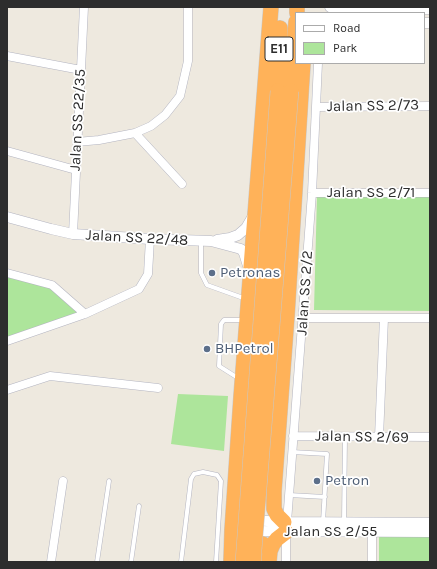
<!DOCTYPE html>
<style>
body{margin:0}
#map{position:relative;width:437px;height:569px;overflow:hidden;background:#eee9df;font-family:Karla,sans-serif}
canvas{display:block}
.frame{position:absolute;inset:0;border:8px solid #2d2d2d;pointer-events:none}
.legend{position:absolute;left:295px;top:12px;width:130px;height:52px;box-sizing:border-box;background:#fff;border:1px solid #ababab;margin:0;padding:5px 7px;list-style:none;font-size:12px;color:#2d2d2d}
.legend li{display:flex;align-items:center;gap:8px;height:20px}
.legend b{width:20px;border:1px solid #ababab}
</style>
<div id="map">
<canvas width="437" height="569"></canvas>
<div class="frame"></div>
<ul class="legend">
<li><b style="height:5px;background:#fff"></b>Road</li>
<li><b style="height:11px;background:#ade59b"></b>Park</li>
</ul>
</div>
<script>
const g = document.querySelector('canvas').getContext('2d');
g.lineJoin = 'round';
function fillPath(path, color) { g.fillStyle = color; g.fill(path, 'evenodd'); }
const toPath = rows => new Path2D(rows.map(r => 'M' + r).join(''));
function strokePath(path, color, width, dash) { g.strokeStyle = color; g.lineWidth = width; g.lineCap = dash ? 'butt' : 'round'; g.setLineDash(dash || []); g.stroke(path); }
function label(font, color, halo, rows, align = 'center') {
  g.font = font + ' Karla,sans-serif'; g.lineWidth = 3.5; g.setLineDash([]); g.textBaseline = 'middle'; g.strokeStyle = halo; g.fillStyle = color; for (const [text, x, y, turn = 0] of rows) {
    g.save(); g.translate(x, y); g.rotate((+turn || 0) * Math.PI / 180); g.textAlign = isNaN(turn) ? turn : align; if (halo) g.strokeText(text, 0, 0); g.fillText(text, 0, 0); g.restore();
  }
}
const green = toPath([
 [317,195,430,197,430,311,314,310],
 [7,274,51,286,82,314,7,340],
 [178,394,228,396,224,451,171,444],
 [379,536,430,537,430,562,379,562]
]);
const service = toPath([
 [201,241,201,273,207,285,246,299],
 [238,378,219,366,221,324,224,320,243,320],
 [292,452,327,454,323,522],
 [289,495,325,497],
 [344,522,345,437],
 [97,562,109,481],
 [131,562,139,506],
 [181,562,191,479,194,474,203,472,217,475,221,481,216,562]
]);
const minor = toPath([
 [7,56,81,70],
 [316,107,430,106],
 [135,133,182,184],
 [77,142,99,140,135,133,151,126,165,115,180,96,188,61,188,7],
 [7,151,76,170],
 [312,193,430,193],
 [73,234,84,7],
 [7,273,52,285,85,314,7,341],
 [85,314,139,289,148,274,150,239],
 [303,318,430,318],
 [7,390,50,376,158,388],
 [293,436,430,437],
 [379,437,384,318],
 [287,522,312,193,318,63],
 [372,532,372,562],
 [51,562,63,481],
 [286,562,286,532]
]);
const tertiary = toPath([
 [330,7,334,9,350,10,430,9],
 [424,23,430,23],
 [7,217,51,229,73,234,150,239,211,241,241,249,244,253,248,266],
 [217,240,230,238,238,235,246,228,253,216],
 [250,520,284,522,430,523],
 [250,531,430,532]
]);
const motorway = toPath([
 [297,13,297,7],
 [278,91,280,28],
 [291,91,296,22],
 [284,522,277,515,274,509,274,491,287,316,303,63],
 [243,543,249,540,254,541,263,544,270,551],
 [231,562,232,530,241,397,271,7],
 [269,562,270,551,273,544,277,539,286,532]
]);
const motorwayBridge = toPath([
 [243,562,278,91],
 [254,562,254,550,291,91]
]);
const markers = [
 [212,273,4,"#5c6f8a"],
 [207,349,4,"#5c6f8a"],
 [317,481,4,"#5c6f8a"]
];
const shields = [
 [279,49,28]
];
const shieldNames = [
 ["E11",279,49]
];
const streetNames = [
 ["Jalan SS 2/73",373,106,-1],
 ["Jalan SS 22/35",78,120,-87],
 ["Jalan SS 2/71",371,193],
 ["Jalan SS 22/48",137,238,3],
 ["Jalan SS 2/2",305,293,-86],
 ["Jalan SS 2/69",362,437,1],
 ["Jalan SS 2/55",331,532]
];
const serviceNames = [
 ["Petronas",220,273],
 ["BHPetrol",215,349],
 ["Petron",325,481]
];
fillPath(green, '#ade59b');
strokePath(service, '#b3b4c0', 5);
strokePath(minor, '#b3b4c0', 9);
strokePath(tertiary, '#b3b4c0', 11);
strokePath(motorway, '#c8c8c8', 16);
strokePath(service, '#fff', 4);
strokePath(minor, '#fff', 8);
strokePath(tertiary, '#fff', 10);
strokePath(motorway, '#ffb259', 15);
strokePath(motorwayBridge, '#c8c8c8', 16, []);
strokePath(motorwayBridge, '#ffb259', 15);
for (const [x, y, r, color] of markers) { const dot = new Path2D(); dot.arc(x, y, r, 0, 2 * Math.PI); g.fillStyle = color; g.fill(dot); strokePath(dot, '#fff', 1.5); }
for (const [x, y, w] of shields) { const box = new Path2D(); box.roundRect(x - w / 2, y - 12, w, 24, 3); g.fillStyle = '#fff'; g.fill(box); strokePath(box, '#2d2d2d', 1); }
label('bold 14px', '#2d2d2d', null, shieldNames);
label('15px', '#2d2d2d', '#fff', streetNames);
label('15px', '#4e5e75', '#fff', serviceNames, 'left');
</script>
